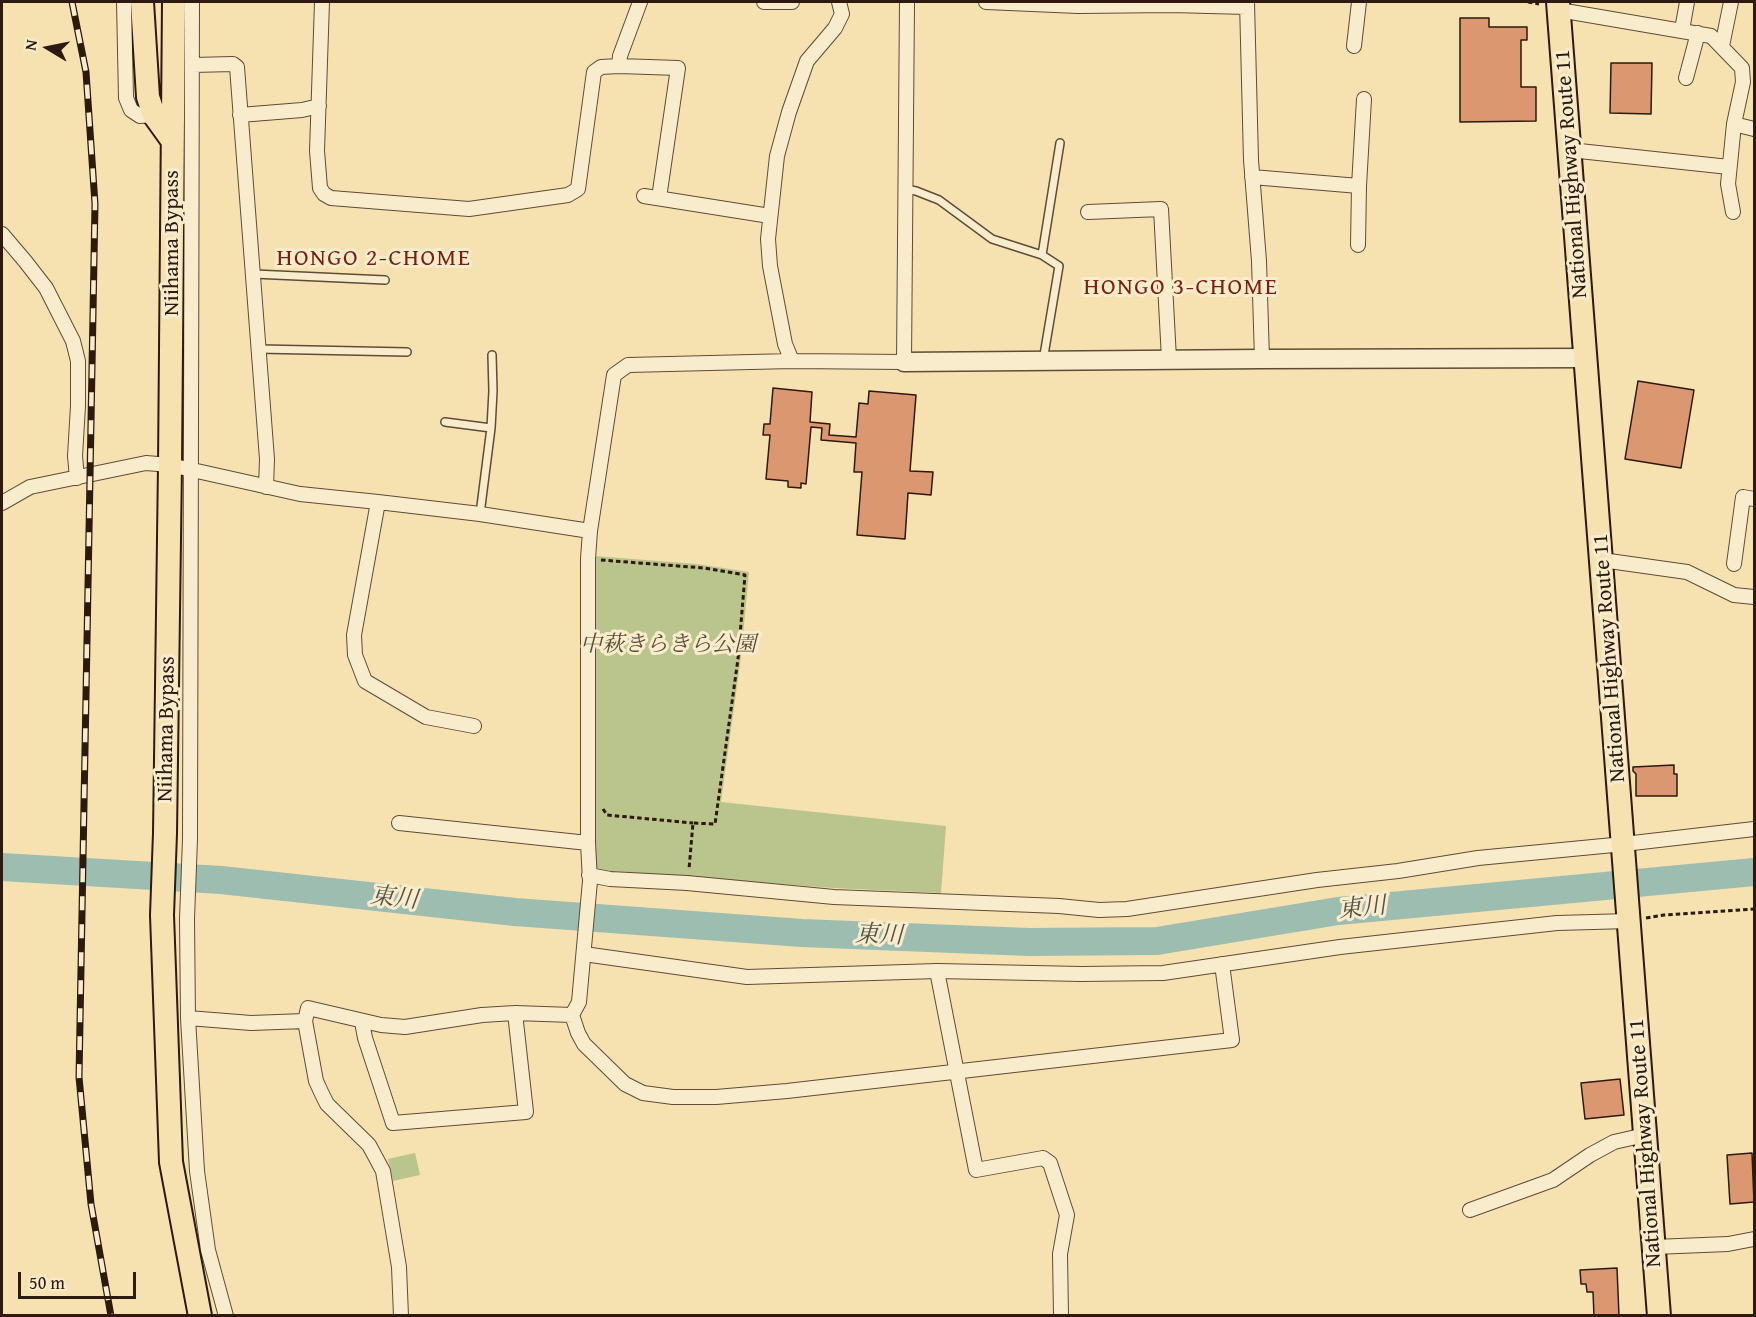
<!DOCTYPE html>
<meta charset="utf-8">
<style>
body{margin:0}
#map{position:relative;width:1756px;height:1317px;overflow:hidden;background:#f6e2b1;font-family:"Gentium Book Plus",serif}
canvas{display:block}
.frame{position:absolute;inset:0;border:3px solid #2d190d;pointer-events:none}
.north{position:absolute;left:18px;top:18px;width:60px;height:60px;-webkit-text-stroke:4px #f9eccc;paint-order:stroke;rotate:280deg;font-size:16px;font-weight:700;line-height:24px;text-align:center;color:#2d190d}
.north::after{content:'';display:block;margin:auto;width:21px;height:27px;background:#2d190d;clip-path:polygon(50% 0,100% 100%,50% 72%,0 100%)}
.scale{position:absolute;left:18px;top:1272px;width:118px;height:27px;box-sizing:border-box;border:3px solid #2d190d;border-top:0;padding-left:8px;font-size:18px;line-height:21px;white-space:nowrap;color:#2d190d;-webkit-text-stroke:4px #f9eccc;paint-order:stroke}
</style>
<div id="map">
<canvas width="1756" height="1317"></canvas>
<div class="frame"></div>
<div class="north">N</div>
<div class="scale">50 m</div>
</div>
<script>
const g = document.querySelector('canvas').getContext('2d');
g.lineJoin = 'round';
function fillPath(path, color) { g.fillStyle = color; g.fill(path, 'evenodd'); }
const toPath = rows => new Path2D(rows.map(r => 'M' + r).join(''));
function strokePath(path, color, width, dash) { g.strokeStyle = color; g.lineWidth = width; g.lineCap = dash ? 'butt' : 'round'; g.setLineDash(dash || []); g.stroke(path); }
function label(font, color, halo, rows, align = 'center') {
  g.font = font + ' "Gentium Book Plus","Noto Serif JP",serif'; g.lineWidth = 6; g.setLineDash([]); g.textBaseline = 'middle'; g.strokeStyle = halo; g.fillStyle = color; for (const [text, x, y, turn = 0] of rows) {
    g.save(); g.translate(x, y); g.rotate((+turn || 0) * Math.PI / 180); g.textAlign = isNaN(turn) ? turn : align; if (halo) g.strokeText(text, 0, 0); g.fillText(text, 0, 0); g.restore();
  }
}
const green = toPath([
 [595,556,697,564,749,572,741,657,721,802,946,826,941,893,833,888,598,870,594,866],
 [415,1153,420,1175,393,1181,388,1159]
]);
const river = toPath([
 [2,867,221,880,515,912,802,933,1029,942,1157,941,1338,911,1754,872]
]);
const building = toPath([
 [1460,18,1489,18,1489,27,1527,27,1527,40,1521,40,1521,87,1536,87,1536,121,1460,122,1460,18],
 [1611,63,1652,63,1651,114,1610,113,1611,63],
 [1638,381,1694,390,1681,468,1625,459,1638,381],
 [773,388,812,392,810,422,830,424,829,435,856,437,859,403,868,404,869,391,916,395,910,471,933,472,931,495,908,493,905,539,857,535,862,472,854,472,856,443,821,440,822,428,811,427,806,484,801,483,801,488,788,487,788,481,766,479,770,435,763,435,764,424,770,424,773,388],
 [1674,765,1674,774,1677,774,1677,796,1636,796,1636,774,1633,771,1633,767,1674,765],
 [1620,1079,1624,1115,1585,1119,1581,1083,1620,1079],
 [1752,1153,1754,1202,1730,1204,1727,1155,1752,1153],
 [1617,1268,1619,1316,1594,1316,1593,1292,1587,1292,1586,1284,1581,1284,1580,1270,1617,1268]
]);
const path = toPath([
 [1528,2,1539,4],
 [601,560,704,568,745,575,738,659,715,824,693,823,689,869],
 [603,809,607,815,693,823],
 [1646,918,1664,915,1754,909]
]);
const service = toPath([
 [905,189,916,191,939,200,992,239,1042,255],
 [254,274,385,280],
 [259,349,407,352],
 [1043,361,1059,266,1042,255,1060,143],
 [445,422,491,428,480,514],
 [491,428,493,391,492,355]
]);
const minor = toPath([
 [124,2,126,98,131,110,140,116,154,115],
 [192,2,190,839,187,919,188,1018,197,1171,208,1250,226,1316],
 [322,2,317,151,320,188,324,194,331,198,469,209,568,195,578,189,594,72,601,67,619,66,678,68,659,198],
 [764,2,792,2],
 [986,2,1078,6,1171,5,1247,7],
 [1247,2,1251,160,1259,261,1262,359],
 [1559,10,1711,36,1742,68,1743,82,1734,124,1728,184,1733,212],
 [1682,30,1687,2],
 [1354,46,1359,2],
 [1722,46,1731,2],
 [193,65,233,64,237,67,267,459,266,487],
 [619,66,620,56,640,2],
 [1686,78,1698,33],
 [240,115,302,110,319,106],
 [1734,124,1754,129],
 [1570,150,1729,167],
 [1252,177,1359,186,1364,99],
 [644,196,770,216],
 [1088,212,1161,209,1169,359],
 [2,234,25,261,46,288,73,341,78,361,78,406,75,456,77,478],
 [1358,245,1359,186],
 [792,361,785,344,770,266,768,239,777,156,789,112,807,61,835,28,842,14,839,2],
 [378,502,354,635,355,655,365,681,426,717,474,726],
 [2,503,30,487,146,463,170,465,300,494,378,502,480,514,590,531],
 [1602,560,1687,572,1734,595,1754,597],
 [1734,564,1743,497,1754,499],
 [399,823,588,843],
 [589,875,610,879,687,883,834,897,1059,906,1099,910,1127,909,1317,880,1398,871,1478,858,1624,844,1754,829],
 [584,954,747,977,937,971,1081,974,1163,973,1340,947,1557,923,1629,921],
 [937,971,976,1170,1043,1158,1050,1163,1067,1215,1060,1254,1061,1316],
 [572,1015,578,1033,584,1044,625,1084,643,1093,673,1097,716,1097,787,1091,1232,1040,1222,964],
 [188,1018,251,1023,305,1021],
 [362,1022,365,1038,393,1123,526,1112,515,1013],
 [1470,1210,1553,1180,1590,1155,1614,1142,1645,1135],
 [1654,1247,1728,1244,1754,1239],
 [401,1316,399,1267,383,1171,369,1145,327,1104,322,1094,316,1081,305,1021,308,1008,381,1025,405,1027,482,1015,515,1013,572,1015,579,1002,590,881,588,843,588,559,590,531,614,375,628,365,792,361,904,362,907,2]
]);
const tertiary = toPath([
 [904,362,1262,359,1586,358]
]);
const trunk = toPath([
 [142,2,148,97,154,115,172,140],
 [174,2,170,465,165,833,162,915,171,1162,200,1316],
 [1558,2,1659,1316]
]);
const rail = toPath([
 [72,2,86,72,95,204,79,1077,91,1204,111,1316]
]);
const streetNames = [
 ["National Highway Route 11",1572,174,-94],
 ["Niihama Bypass",172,243,-90],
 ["National Highway Route 11",1610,658,-94],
 ["Niihama Bypass",167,729,-89],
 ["National Highway Route 11",1646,1143,-94]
];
const parkNames = [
 ["中萩きらきら公園",668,645]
];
const neighbourhoodNames = [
 ["HONGO 2-CHOME",374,259],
 ["HONGO 3-CHOME",1181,288]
];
const waterNames = [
 ["東川",394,899,6],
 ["東川",1362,909,-6],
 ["東川",879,936,2]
];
fillPath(green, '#bac48d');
strokePath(river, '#9dbdb0', 28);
fillPath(building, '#da9770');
strokePath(building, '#2d190d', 1.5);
strokePath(service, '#5f4b36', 10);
strokePath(minor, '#5f4b36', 16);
strokePath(tertiary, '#5f4b36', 21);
strokePath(trunk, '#2d190d', 26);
strokePath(path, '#2d190d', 3, [4.5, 3]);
strokePath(service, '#f9eccc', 7);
strokePath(minor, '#f9eccc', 14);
strokePath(tertiary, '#f9eccc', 18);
strokePath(trunk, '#f6e2b1', 22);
strokePath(rail, '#2d190d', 7);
strokePath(rail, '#f9eccc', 4.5, [14]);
label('22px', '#2d190d', '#f9eccc', streetNames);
label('italic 22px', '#574c33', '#f9eccc', parkNames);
g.letterSpacing = '1.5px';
label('24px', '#7a1f14', '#f9eccc', neighbourhoodNames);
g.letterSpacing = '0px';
label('italic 24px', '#545246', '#f9eccc', waterNames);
</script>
